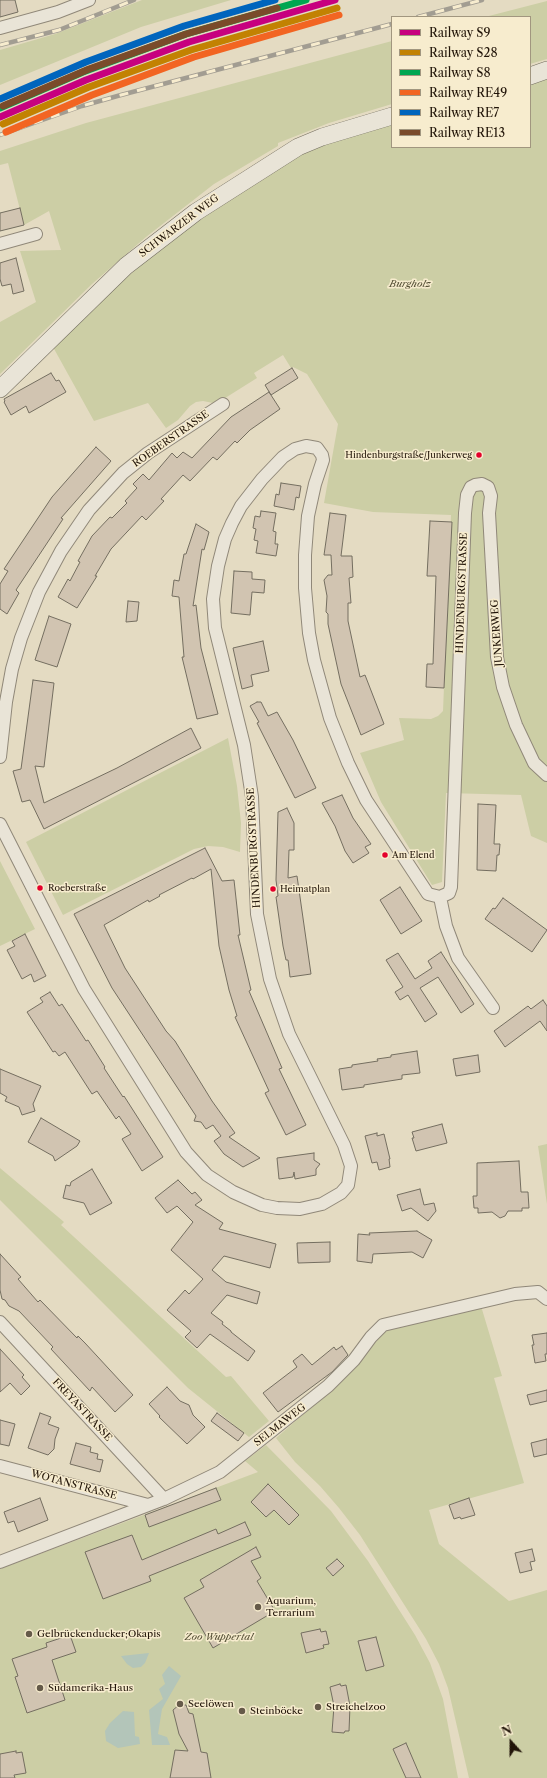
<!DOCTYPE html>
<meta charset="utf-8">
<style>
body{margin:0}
#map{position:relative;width:547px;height:1778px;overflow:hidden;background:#e4dbc2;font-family:"Libre Caslon Text",serif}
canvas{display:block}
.legend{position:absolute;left:391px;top:16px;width:140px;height:132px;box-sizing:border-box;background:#f7ecce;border:1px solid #a1967f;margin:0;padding:5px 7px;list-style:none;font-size:12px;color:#211408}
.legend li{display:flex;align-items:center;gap:8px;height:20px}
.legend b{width:20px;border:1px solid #a1967f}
.north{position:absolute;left:491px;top:1722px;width:40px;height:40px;-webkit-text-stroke:3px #f7ecce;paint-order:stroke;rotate:339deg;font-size:11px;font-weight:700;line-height:16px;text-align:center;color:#211408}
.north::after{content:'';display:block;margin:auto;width:14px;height:18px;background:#211408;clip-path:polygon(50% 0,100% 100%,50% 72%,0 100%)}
</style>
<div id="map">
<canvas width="547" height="1778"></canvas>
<ul class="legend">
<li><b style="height:5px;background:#c7007f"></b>Railway S9</li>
<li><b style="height:5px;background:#c28202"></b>Railway S28</li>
<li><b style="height:5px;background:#00a651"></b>Railway S8</li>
<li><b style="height:5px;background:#f26522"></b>Railway RE49</li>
<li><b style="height:5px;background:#0065bd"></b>Railway RE7</li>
<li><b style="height:5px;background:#7a4b2a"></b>Railway RE13</li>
</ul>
<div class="north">N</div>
</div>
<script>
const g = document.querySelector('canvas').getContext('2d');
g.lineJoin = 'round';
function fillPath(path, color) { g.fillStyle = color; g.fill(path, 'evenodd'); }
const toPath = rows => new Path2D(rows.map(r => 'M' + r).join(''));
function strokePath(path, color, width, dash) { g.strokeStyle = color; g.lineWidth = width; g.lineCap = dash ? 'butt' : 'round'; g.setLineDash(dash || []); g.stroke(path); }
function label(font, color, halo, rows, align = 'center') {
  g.font = font + ' "Libre Caslon Text",serif'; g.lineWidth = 3; g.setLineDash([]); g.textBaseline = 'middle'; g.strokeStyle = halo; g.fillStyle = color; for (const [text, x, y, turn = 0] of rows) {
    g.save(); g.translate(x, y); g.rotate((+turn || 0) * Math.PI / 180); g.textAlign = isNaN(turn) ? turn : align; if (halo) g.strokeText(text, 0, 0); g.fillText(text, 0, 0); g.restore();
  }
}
const green = toPath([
 [142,0,231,0,141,27,0,85,0,50,55,34],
 [547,1,547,59,530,64,530,17,485,17],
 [392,41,392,104,329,123,278,143,278,146,214,184,146,237,92,284,0,374,0,322,36,302,20,251,61,250,49,211,24,225,8,163,0,165,0,151,86,123],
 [547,77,547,843,531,836,521,795,446,793,442,882,432,885,381,802,360,753,404,740,399,718,431,719,438,716,443,711,451,515,373,512,324,503,338,424,307,374,293,367,291,368,283,355,254,373,257,378,222,400,213,403,203,401,196,402,190,406,178,420,166,428,148,403,94,421,53,347,120,283,161,248,212,209,295,157,322,144,392,122,392,147,530,147,530,82],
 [228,738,237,786,241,823,240,852,223,847,208,846,194,849,63,915,26,842],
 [0,861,35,929,0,946],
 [547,1144,547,1204,538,1146],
 [0,1168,64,1222,61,1225,226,1377,231,1376,269,1421,249,1437,188,1388,0,1200],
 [481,1306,502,1376,494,1378,524,1483,429,1510,439,1544,509,1601,547,1590,547,1778,469,1778,448,1688,439,1664,426,1639,360,1535,339,1508,320,1486,295,1462,276,1438,329,1392,357,1366,386,1329],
 [266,1445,331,1511,368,1561,415,1635,430,1663,443,1699,458,1778,0,1778,0,1569,258,1472,245,1461]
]);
const water = toPath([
 [149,1653,145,1663,141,1667,133,1668,127,1664,121,1656],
 [169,1666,181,1676,162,1709,158,1734,167,1737,170,1745,152,1745,149,1710,163,1699,159,1689,165,1684,162,1675],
 [123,1711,134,1712,135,1736,139,1737,140,1744,118,1748,106,1741,105,1731,110,1723]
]);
const building = toPath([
 [0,0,15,0,18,12,0,17,0,0],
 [20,208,24,225,0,231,0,213,20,208],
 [16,258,24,291,13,294,11,284,2,286,0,279,0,263,16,258],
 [292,368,298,378,271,395,265,385,292,368],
 [51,373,56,381,59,380,66,392,29,413,26,406,11,415,4,402,5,401,4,399,51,373],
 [269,392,280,409,250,430,237,443,235,441,217,460,213,457,190,481,183,475,161,499,164,501,146,520,142,516,111,549,95,576,97,576,77,608,58,597,68,579,70,581,80,562,78,561,92,536,110,517,112,518,127,503,125,501,137,488,133,484,143,474,149,480,172,453,177,458,183,452,192,458,231,417,269,392],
 [96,447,111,461,61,518,63,519,16,590,19,593,7,614,0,609,0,584,8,571,4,569,52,497,96,447],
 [281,483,301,486,299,498,296,497,294,510,274,506,276,494,279,495,281,483],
 [261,511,276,513,273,531,276,532,275,544,278,544,276,556,256,553,258,541,254,540,256,529,253,528,255,516,260,517,261,511],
 [330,513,346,515,341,556,352,556,353,577,349,578,351,603,348,603,348,621,360,677,365,675,384,724,361,735,341,684,328,624,328,614,326,612,327,596,324,580,328,575,332,575,331,555,324,555,330,513],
 [430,521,452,522,444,688,426,687,427,664,433,664,436,576,427,576,430,521],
 [196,524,209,532,204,550,202,549,193,606,196,605,201,648,218,714,197,719,182,657,184,657,179,597,172,596,174,580,179,581,184,554,186,554,196,524],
 [234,571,252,572,252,579,265,580,264,593,252,592,250,615,231,613,234,571],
 [128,601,139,602,137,621,126,622,128,601],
 [49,616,71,624,57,667,35,660,49,616],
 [263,641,269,671,251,675,253,686,242,689,233,648,263,641],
 [33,680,54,683,44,767,35,766,44,803,117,768,191,728,201,748,44,829,30,800,22,802,13,771,21,769,33,680],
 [257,702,261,702,268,716,277,712,293,740,316,788,295,798,257,723,259,722,250,706,257,702],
 [342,795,353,818,371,844,365,847,369,853,353,863,345,851,335,826,322,803,342,795],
 [478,804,496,805,494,844,500,844,499,855,497,855,496,871,477,870,478,804],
 [287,808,294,823,294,850,289,850,288,878,297,876,311,974,290,977,288,960,286,960,283,946,276,897,278,896,276,880,278,812,287,808],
 [205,848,222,881,234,880,240,935,238,935,251,990,249,991,282,1068,279,1069,306,1125,286,1135,265,1093,269,1091,235,1017,237,1016,229,990,219,946,211,869,193,879,192,878,159,895,160,896,149,902,148,900,104,925,125,968,166,1031,175,1041,212,1101,235,1133,229,1137,260,1158,243,1167,224,1154,214,1141,221,1136,213,1125,206,1129,201,1122,194,1121,196,1116,112,988,74,914,205,848],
 [400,887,422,921,401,934,380,900,400,887],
 [503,898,547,930,532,952,485,919,493,908,495,909,503,898],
 [25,934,46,976,34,982,31,974,22,979,7,950,15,946,12,941,25,934],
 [441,952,474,1004,461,1013,438,977,420,988,437,1014,425,1022,408,995,400,1000,395,992,403,987,386,960,398,953,415,979,432,968,428,961,441,952],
 [50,992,59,1006,62,1004,86,1041,88,1040,105,1067,104,1068,123,1097,124,1096,163,1157,142,1171,122,1139,131,1134,119,1116,116,1119,97,1091,92,1094,65,1052,59,1056,55,1051,53,1052,27,1012,43,1002,40,998,50,992],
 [543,1000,547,1006,547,1031,540,1021,505,1047,494,1031,528,1006,531,1009,543,1000],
 [417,1051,420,1073,402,1075,402,1079,364,1085,364,1087,342,1090,339,1069,352,1067,352,1065,378,1061,377,1059,391,1057,391,1055,417,1051],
 [478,1055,480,1072,456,1076,453,1059,478,1055],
 [0,1069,41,1086,33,1104,35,1111,22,1115,19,1107,5,1101,7,1097,0,1093,0,1069],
 [41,1118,80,1141,77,1146,55,1161,53,1156,28,1142,41,1118],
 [442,1124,447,1143,416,1151,412,1138,414,1138,412,1132,442,1124],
 [377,1133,377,1136,384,1134,390,1159,389,1159,390,1167,379,1170,377,1162,372,1163,365,1136,377,1133],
 [314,1153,314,1160,320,1164,316,1169,316,1175,295,1179,294,1172,293,1177,279,1179,277,1158,314,1153],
 [519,1161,521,1192,528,1192,529,1208,522,1208,522,1211,508,1211,505,1216,500,1218,492,1212,478,1213,478,1208,474,1208,473,1196,477,1196,477,1163,519,1161],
 [92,1169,112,1203,90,1215,84,1203,63,1198,66,1185,70,1186,71,1182,92,1169],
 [178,1180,192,1194,195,1192,202,1200,195,1205,223,1223,219,1229,276,1244,270,1268,224,1256,212,1270,226,1282,260,1292,257,1304,227,1295,211,1313,223,1322,222,1324,231,1331,231,1332,255,1351,248,1361,210,1334,197,1348,185,1337,191,1331,167,1310,185,1290,189,1294,203,1279,171,1250,193,1222,177,1206,167,1213,155,1198,178,1180],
 [420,1189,424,1205,434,1203,436,1211,428,1221,411,1208,402,1211,397,1195,420,1189],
 [417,1231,432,1240,423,1258,412,1252,373,1254,372,1263,357,1261,358,1234,370,1235,369,1233,417,1231],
 [330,1242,330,1262,298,1263,297,1243,330,1242],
 [0,1254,21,1277,18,1279,38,1302,40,1300,77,1338,78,1336,85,1343,133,1395,115,1412,92,1387,90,1391,51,1349,53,1347,19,1311,9,1306,5,1300,2,1299,0,1290,0,1254],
 [547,1333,547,1354,545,1354,546,1361,535,1363,532,1345,534,1345,532,1335,547,1333],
 [342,1346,348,1355,332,1372,278,1412,263,1393,297,1367,293,1361,302,1354,312,1365,334,1347,336,1350,342,1346],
 [0,1349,24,1375,22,1377,30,1386,21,1395,10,1383,0,1392,0,1349],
 [167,1387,180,1401,189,1405,193,1415,205,1427,187,1444,159,1417,160,1416,149,1404,167,1387],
 [547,1390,547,1401,530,1405,527,1395,547,1390],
 [40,1413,51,1417,48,1424,59,1428,55,1439,54,1449,48,1455,28,1448,40,1413],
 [217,1413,244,1433,238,1441,211,1421,217,1413],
 [0,1420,15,1424,9,1446,0,1444,0,1420],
 [547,1439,547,1454,534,1457,531,1443,547,1439],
 [76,1443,91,1447,90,1452,98,1454,97,1459,103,1460,100,1472,70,1464,76,1443],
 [268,1484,299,1515,289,1525,274,1510,266,1517,251,1502,268,1484],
 [216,1488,221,1500,149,1527,145,1515,216,1488],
 [40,1498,48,1520,18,1532,14,1521,8,1523,4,1512,40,1498],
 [469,1498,475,1515,461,1519,460,1517,454,1519,449,1505,469,1498],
 [245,1522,251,1535,149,1576,151,1581,103,1599,85,1552,132,1535,142,1560,216,1529,218,1534,245,1522],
 [256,1547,261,1557,251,1561,261,1578,257,1581,275,1611,213,1648,184,1598,204,1587,200,1580,256,1547],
 [532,1549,535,1561,530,1562,532,1570,520,1573,515,1553,532,1549],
 [337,1559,344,1566,333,1576,326,1568,337,1559],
 [320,1629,321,1632,326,1631,329,1644,323,1645,324,1648,306,1653,301,1633,320,1629],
 [70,1635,76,1652,52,1660,65,1700,27,1713,15,1677,18,1676,12,1659,47,1647,46,1643,70,1635],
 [376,1637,384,1666,366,1671,358,1641,376,1637],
 [340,1684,341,1686,346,1685,350,1706,349,1731,345,1731,344,1733,332,1732,334,1706,330,1687,340,1684],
 [179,1705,186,1705,189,1713,193,1714,201,1752,207,1753,211,1778,170,1778,175,1750,188,1751,179,1734,173,1710,179,1705],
 [406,1743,421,1778,406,1778,393,1749,406,1743],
 [16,1751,16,1753,22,1752,26,1773,14,1775,15,1778,0,1778,0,1754,16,1751]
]);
const street = toPath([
 [0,28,58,12,89,0],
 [0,244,36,234],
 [0,757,6,702,12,669,21,638,39,592,61,551,89,510,123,473,148,453,223,404],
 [0,824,84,989,186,1152,207,1175,233,1192,262,1205,277,1208,300,1209,322,1204,341,1193,348,1185,351,1166,344,1145,289,1034,270,979,257,914,252,797,244,745,215,628,213,599,218,566,225,539,232,523,241,506,262,479,283,457,295,449,306,446,317,448,322,455,323,460,315,484,308,516,305,555,305,588,309,633,314,660,330,718,348,763,366,800,428,894,440,897,449,893,451,887,465,513,467,495,471,487,475,485,482,484,488,487,491,496,489,513,497,657,503,687,516,725,534,763,547,775],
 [440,897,446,926,458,958,493,1008],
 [0,1322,164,1499],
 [0,1466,148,1505],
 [0,1562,164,1499,220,1472,328,1386,354,1360,371,1337,383,1325,515,1294,538,1292,547,1299]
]);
const secondary = toPath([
 [530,76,547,70],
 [0,389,126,266,196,212,298,147,322,137,392,116]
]);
const rail = toPath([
 [418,17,482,0],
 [0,45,59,30,134,0],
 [0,135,82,106,121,95,392,24]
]);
const rail1 = toPath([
 [0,117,86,80,189,42,335,0]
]);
const rail2 = toPath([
 [3,124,89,87,191,50,337,8]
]);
const rail3 = toPath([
 [0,108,83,72,186,34,306,0]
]);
const rail4 = toPath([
 [6,132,92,95,194,57,339,15]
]);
const rail5 = toPath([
 [0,99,86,62,184,26,275,0]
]);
const rail6 = toPath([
 [3,106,89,69,186,34,277,8]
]);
const markers = [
 [479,455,3.5,"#e4002b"],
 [385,855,3.5,"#e4002b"],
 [40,888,3.5,"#e4002b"],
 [273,889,3.5,"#e4002b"],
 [258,1607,4,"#655a49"],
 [29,1634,4,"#655a49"],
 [40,1688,4,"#655a49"],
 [180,1704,4,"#655a49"],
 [318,1707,4,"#655a49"],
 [242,1711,4,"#655a49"]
];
const busNames = [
 ["Hindenburgstraße/Junkerweg",472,455,"right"],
 ["Am Elend",392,855],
 ["Roeberstraße",48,888],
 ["Heimatplan",280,889]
];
const streetNames = [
 ["SCHWARZER WEG",179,226,-37],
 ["ROEBERSTRASSE",171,439,-35],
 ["HINDENBURGSTRASSE",462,593,-88],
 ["JUNKERWEG",497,633,-94],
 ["HINDENBURGSTRASSE",254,848,-93],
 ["FREYASTRASSE",82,1410,47],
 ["SELMAWEG",280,1425,-38],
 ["WOTANSTRASSE",74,1485,15]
];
const parkNames = [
 ["Burgholz",410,284],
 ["Zoo Wuppertal",219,1637]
];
const poiNames = [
 ["Aquarium,",266,1601],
 ["Terrarium",266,1613],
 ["Gelbrückenducker;Okapis",37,1634],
 ["Südamerika-Haus",48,1688],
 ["Seelöwen",188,1704],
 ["Streichelzoo",326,1707],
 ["Steinböcke",250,1711]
];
fillPath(green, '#cccea5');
fillPath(water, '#b3c5b9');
fillPath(building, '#d1c4b1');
strokePath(building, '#746e60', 1);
strokePath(street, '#908879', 14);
strokePath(secondary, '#746e60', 18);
strokePath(street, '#e9e4d7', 12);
strokePath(secondary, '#e9e4d7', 17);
strokePath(rail, '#a29d92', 4.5);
strokePath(rail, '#f7ecce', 3, [9]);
strokePath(rail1, '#c7007f', 7);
strokePath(rail2, '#c28202', 7);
strokePath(rail3, '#00a651', 7);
strokePath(rail4, '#f26522', 7);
strokePath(rail5, '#0065bd', 7);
strokePath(rail6, '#7a4b2a', 7);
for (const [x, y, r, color] of markers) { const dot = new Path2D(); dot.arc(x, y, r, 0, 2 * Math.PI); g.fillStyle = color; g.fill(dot); strokePath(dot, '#f7ecce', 1.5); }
label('9px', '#211408', '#f7ecce', busNames, 'left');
label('10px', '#211408', '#f7ecce', streetNames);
label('italic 10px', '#565137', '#f7ecce', parkNames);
label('10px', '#211408', '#f7ecce', poiNames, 'left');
</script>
